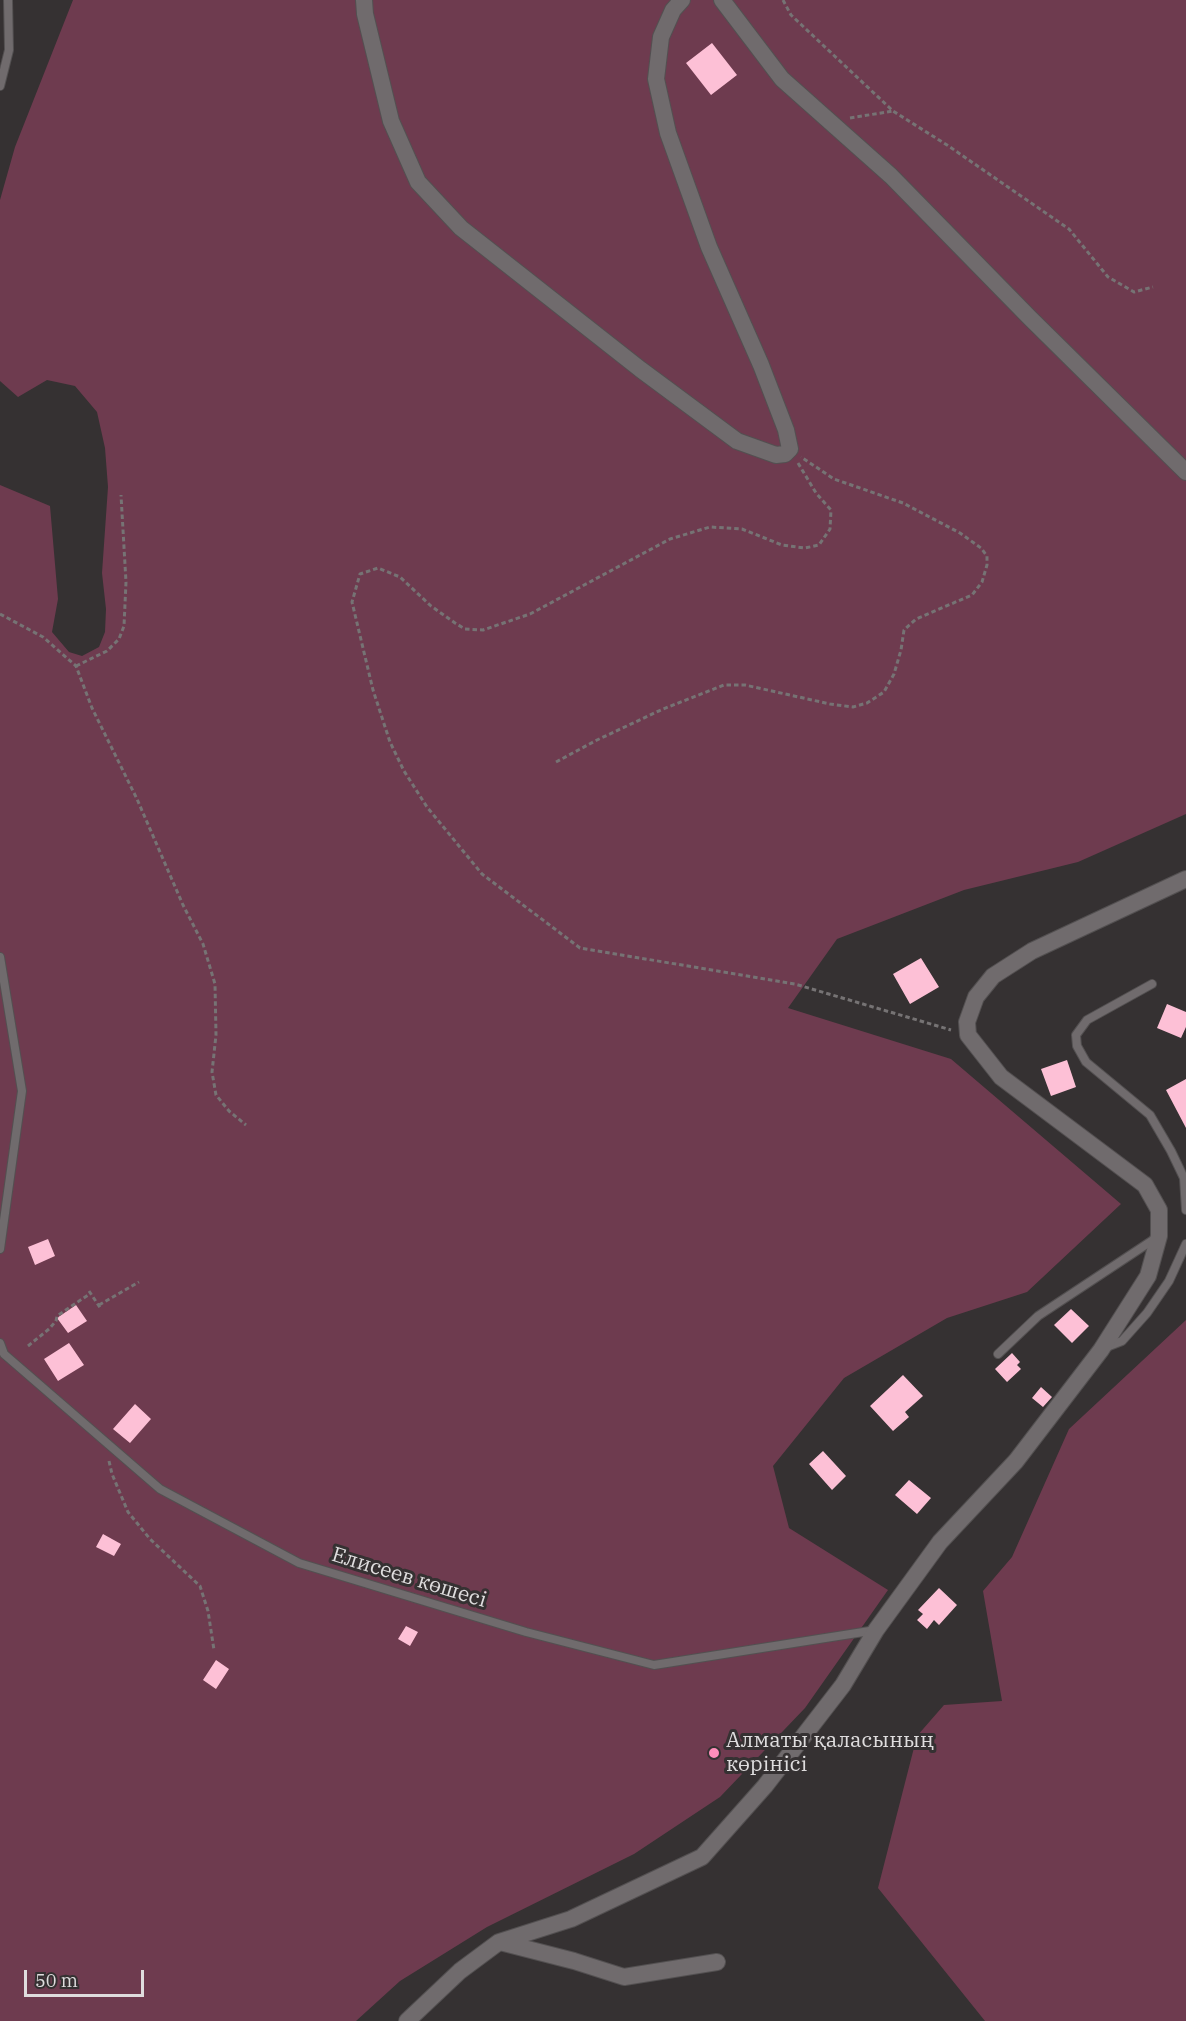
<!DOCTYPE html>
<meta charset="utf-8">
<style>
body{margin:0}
#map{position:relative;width:1186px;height:2021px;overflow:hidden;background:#353132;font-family:"IBM Plex Serif",serif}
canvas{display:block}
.scale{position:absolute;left:24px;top:1970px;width:120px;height:27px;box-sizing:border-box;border:3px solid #dfddde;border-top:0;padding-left:8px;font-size:18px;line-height:21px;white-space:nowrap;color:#dfddde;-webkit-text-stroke:4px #353132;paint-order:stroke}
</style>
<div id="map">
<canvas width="1186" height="2021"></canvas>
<div class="scale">50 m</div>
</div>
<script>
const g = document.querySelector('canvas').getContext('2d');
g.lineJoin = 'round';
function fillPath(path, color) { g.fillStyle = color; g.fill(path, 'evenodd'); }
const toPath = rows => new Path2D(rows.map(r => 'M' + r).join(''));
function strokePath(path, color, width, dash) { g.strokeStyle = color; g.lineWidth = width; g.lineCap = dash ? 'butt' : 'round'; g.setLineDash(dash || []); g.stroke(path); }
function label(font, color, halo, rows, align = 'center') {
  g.font = font + ' "IBM Plex Serif",serif'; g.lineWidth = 6; g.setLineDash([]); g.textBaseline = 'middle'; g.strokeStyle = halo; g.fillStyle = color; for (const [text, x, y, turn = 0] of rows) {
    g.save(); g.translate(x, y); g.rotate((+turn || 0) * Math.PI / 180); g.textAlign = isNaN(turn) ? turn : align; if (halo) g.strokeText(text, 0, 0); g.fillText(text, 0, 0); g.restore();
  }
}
const green = toPath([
 [73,0,1186,0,1186,814,1078,862,964,890,837,939,788,1008,951,1059,1121,1204,1027,1292,947,1318,844,1378,773,1466,789,1528,888,1590,805,1708,720,1797,634,1854,487,1927,400,1981,356,2021,0,2021,0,485,50,506,58,599,52,632,69,652,82,656,99,647,105,632,106,609,102,573,108,487,105,448,97,412,75,386,47,380,18,397,0,381,0,200,15,147],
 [1186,1320,1186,2021,985,2021,878,1888,917,1736,944,1705,1002,1701,983,1591,1012,1557,1069,1429]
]);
const building = toPath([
 [712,43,737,75,711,95,686,63],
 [921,958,939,987,910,1004,893,974],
 [1167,1004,1186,1012,1186,1027,1181,1038,1157,1028],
 [1067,1060,1076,1087,1051,1096,1041,1069],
 [1186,1079,1186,1128,1166,1090],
 [48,1239,55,1256,35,1265,28,1247],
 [76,1305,87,1321,68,1333,57,1318],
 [1071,1309,1089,1326,1072,1343,1054,1325],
 [69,1343,84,1365,58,1381,44,1359],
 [1012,1353,1020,1362,1017,1365,1021,1369,1007,1382,995,1369],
 [903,1375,923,1396,905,1412,909,1417,893,1431,870,1406],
 [1041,1387,1052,1397,1043,1407,1032,1398],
 [135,1404,151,1419,130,1443,113,1429],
 [823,1451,846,1476,832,1490,809,1464],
 [909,1480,931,1498,917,1514,895,1495],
 [103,1534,121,1544,114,1556,96,1547],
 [939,1588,957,1605,939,1625,934,1620,927,1629,917,1620,923,1614,918,1610],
 [406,1626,418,1632,410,1646,398,1639],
 [216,1660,229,1669,216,1689,203,1680]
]);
const path = toPath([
 [783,0,791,15,893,111,947,145,1069,229,1108,277,1134,292,1153,287],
 [850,118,893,111],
 [798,463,816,493,831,510,830,529,819,545,805,548,782,545,742,529,710,527,670,539,530,614,483,630,465,629,455,623,431,606,400,577,378,568,360,574,352,602,373,690,390,742,404,771,427,807,482,874,580,948,795,984,951,1030],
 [0,614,43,637,76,666,92,708,137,799,183,905,203,944,215,984,216,1035,212,1072,216,1095,229,1111,246,1125],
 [76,666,107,651,119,639,124,626,126,582,121,495],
 [556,762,597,740,663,709,724,685,745,685,830,704,853,707,867,703,884,692,894,674,901,650,904,630,916,619,972,595,982,582,987,565,987,556,981,548,960,533,903,503,834,479,801,457],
 [89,1291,101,1309],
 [99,1305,139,1282],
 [28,1346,49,1329,56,1321,57,1316,91,1293],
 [109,1461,112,1474,128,1512,150,1539,200,1586,208,1611,214,1650]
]);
const lane = toPath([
 [0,86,9,50,8,0],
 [0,957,22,1091,0,1249],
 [1152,984,1087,1020,1076,1035,1077,1046,1086,1062,1150,1115,1171,1151,1184,1178,1186,1210],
 [0,1343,4,1354,160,1489,299,1563,526,1632,654,1665,876,1630],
 [1104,1348,1122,1341,1147,1313,1169,1281,1186,1244],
 [998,1354,1038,1316,1156,1238]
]);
const street = toPath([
 [364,0,365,14,391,121,418,182,461,228,640,369,737,441,776,455,785,454,790,449,786,430,761,365,709,247,668,133,656,79,661,37,673,10,682,0],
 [722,0,782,79,891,176,1030,318,1186,472],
 [500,1942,574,1961,624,1977,717,1962],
 [407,2021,460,1971,499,1942,571,1919,702,1857,765,1786,843,1685,876,1630,940,1542,1016,1461,1101,1350,1148,1276,1159,1236,1159,1210,1145,1185,1001,1077,968,1035,967,1022,976,997,993,976,1032,951,1186,879]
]);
const markers = [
 [714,1753,6,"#ff8ebb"]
];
const streetNames = [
 ["Елисеев көшесі",409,1578,17]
];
const poiNames = [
 ["Алматы қаласының",726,1741],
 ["көрінісі",726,1765]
];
fillPath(green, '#6e3b4f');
fillPath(building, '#fdc0d6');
strokePath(lane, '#535051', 10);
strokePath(street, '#535051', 18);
strokePath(path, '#767374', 3, [4.5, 3]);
strokePath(lane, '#706b6d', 8);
strokePath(street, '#706b6d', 16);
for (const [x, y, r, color] of markers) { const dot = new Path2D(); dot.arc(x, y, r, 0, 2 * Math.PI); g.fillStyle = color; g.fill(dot); strokePath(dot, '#353132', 2); }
label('21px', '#dfddde', '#353132', streetNames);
label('21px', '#dfddde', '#353132', poiNames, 'left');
</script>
